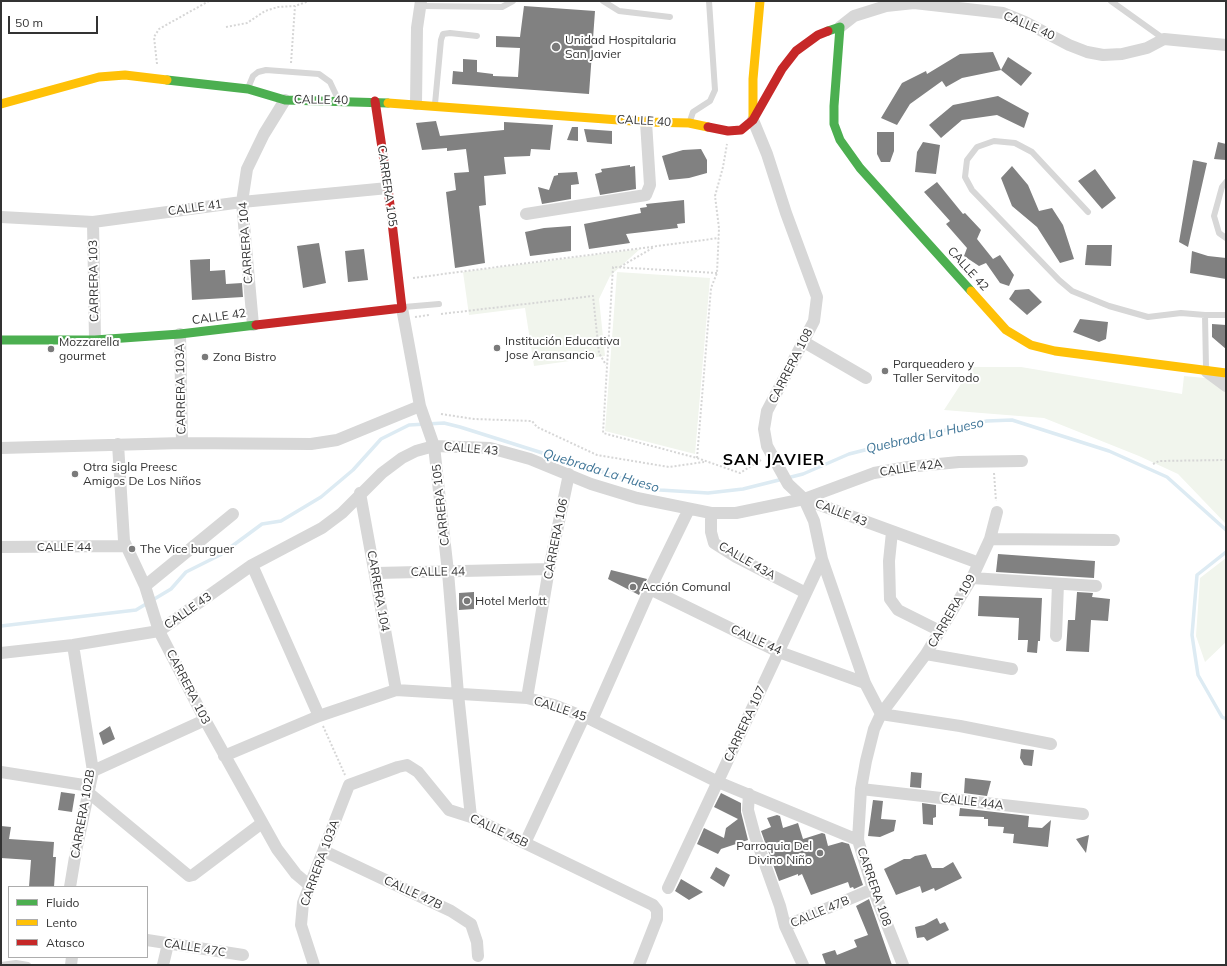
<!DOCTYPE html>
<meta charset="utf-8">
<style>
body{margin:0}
#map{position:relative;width:1227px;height:966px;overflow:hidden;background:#fff;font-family:Mulish,sans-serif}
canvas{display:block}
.frame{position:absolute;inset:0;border:2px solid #333;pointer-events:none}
.legend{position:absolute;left:8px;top:886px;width:140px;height:72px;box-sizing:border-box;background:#fff;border:1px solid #adadad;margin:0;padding:5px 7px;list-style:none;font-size:12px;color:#333}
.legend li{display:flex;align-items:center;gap:8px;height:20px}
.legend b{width:20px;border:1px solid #adadad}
.scale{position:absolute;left:8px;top:16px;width:90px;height:18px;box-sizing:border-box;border:2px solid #333;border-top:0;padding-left:5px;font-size:12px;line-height:14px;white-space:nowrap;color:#333;-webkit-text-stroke:3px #fff;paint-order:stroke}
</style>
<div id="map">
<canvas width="1227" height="966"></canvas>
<div class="frame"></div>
<ul class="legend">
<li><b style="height:5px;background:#4caf50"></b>Fluido</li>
<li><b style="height:5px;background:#ffc107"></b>Lento</li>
<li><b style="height:5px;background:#c62828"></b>Atasco</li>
</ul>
<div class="scale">50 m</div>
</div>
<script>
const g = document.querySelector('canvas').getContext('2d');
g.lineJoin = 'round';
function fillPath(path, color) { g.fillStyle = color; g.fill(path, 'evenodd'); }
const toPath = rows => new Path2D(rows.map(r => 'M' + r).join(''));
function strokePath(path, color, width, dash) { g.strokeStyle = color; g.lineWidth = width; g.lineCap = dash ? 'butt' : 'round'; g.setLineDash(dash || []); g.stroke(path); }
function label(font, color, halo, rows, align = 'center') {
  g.font = font + ' Mulish,sans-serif'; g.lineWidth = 4; g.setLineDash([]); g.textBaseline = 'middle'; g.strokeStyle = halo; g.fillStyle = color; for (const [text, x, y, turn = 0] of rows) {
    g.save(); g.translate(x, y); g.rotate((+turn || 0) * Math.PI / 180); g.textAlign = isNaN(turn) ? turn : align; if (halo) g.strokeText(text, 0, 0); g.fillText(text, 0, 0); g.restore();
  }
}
const green = toPath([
 [640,249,610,276,599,299,605,356,534,366,525,308,469,315,463,272],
 [617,272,710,278,695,454,605,431],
 [972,367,1021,367,1182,394,1184,376,1226,380,1226,524,1178,474,1139,456,1044,418,944,410],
 [1226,558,1226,642,1205,662,1196,636,1200,578]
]);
const stream = toPath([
 [1226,552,1197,575,1192,635,1198,675,1222,717,1226,719],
 [1,626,136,610,171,589,186,572,220,555,262,524,281,521,321,497,353,470,381,439,409,425,444,423,460,427,660,490,708,493,743,489,803,474,849,454,928,434,987,421,1012,420,1109,451,1167,477,1226,530]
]);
const building = toPath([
 [524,6,595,11,589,94,452,84,453,71,463,72,463,59,477,60,477,72,493,74,493,76,518,77,520,48,496,47,496,36,520,37],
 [993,52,1001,70,962,78,946,87,942,81,910,104,897,125,881,118,902,83,926,71,927,74,960,54],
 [1008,57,1032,73,1021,86,1001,70],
 [998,96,1029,113,1024,128,997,115,962,120,941,138,929,125,953,105],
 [436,121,440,136,504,130,504,122,553,125,550,150,531,149,530,156,504,157,506,174,484,176,486,205,479,206,485,263,455,268,446,192,456,190,454,173,469,172,466,149,447,151,447,148,422,150,416,123],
 [572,127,578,127,578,141,567,140],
 [584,129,612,131,612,144,587,142],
 [877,132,894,132,894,151,890,162,881,162,877,154],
 [923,142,940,145,936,174,915,172,917,152],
 [1218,142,1226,144,1226,160,1214,159],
 [701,149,707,160,707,173,689,178,669,180,662,156,683,150],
 [1193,160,1207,163,1188,247,1179,242],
 [630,165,630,167,635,166,636,189,600,195,595,174,602,172,601,169],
 [1012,166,1028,185,1039,211,1052,208,1063,225,1074,259,1060,263,1037,227,1012,206,1001,178],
 [1095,169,1116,198,1102,209,1078,181],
 [577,172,579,184,571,185,571,199,542,204,538,187,549,190,554,176,558,175,558,173],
 [937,182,963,214,965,213,981,230,977,239,993,259,1000,255,1014,275,1009,286,1000,283,986,263,979,266,964,256,967,248,946,224,950,221,924,192],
 [684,200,685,223,677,224,678,228,626,234,630,243,589,249,584,224,641,213,640,208,647,207,646,204],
 [571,226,571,251,530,256,525,232,544,228],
 [319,243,326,283,303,288,297,246],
 [1087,245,1112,245,1111,266,1085,265],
 [364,249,368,280,348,282,345,251],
 [1192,251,1208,256,1226,258,1226,279,1190,273],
 [210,259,210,271,225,270,226,284,242,283,243,297,192,300,190,260],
 [1029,289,1042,302,1027,315,1009,299,1015,290],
 [1080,319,1108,322,1106,339,1099,342,1073,332],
 [1212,324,1226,325,1226,349,1212,337],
 [998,554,1095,561,1094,578,996,572],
 [611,570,647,579,639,595,608,579],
 [474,592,474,609,459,610,459,593],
 [1077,592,1093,593,1092,597,1110,599,1108,621,1091,620,1089,652,1066,651,1068,620,1075,620],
 [979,596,1042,598,1040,641,1038,641,1037,653,1027,652,1028,640,1018,640,1019,618,978,616],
 [110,726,115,739,103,745,99,733],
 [1021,749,1034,750,1032,766,1024,765,1020,758],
 [911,772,922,773,921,788,910,787],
 [965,778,991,781,987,796,964,793],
 [61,792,75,794,72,812,58,810],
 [721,793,741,803,741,812,748,840,721,849,718,854,697,844,704,828,724,838,726,828,738,819,714,807],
 [873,800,883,801,881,819,896,820,894,831,880,837,868,836],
 [922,803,936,805,936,817,933,818,933,825,923,824],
 [960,808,1029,816,1028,827,1042,828,1051,820,1048,847,1013,843,1014,834,1003,833,1004,827,988,826,988,819,984,819,984,817,959,816],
 [777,815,780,816,783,828,798,823,803,839,822,833,825,834,828,846,842,842,849,844,863,885,854,889,853,887,850,888,848,882,811,895,802,874,798,876,798,874,779,881,761,831,771,827,767,818],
 [1,826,11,827,9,839,54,842,53,857,56,857,54,887,29,887,31,860,1,858],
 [1089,835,1086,853,1076,839],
 [926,854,932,868,943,868,953,862,962,878,935,891,934,888,922,893,920,886,896,895,884,869,904,859,910,859,915,856],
 [716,867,730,875,724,887,710,878],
 [681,879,703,892,689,900,675,891],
 [869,899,892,965,826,965,822,954,835,950,837,955,857,947,854,940,868,935,856,906],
 [937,918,940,924,945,922,949,930,927,941,924,937,917,938,915,927,924,925]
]);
const path = toPath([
 [226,27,247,23,265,11,278,7,295,6,309,1],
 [291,63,295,6],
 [157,64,154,37,159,29,209,1],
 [620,267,654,247],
 [717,273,613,267,603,433,697,458,740,473,761,460],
 [413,278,719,238],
 [441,314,593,296,599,353,606,365],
 [415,317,429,315],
 [441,414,474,419,532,421,537,427,597,455,669,467,704,462],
 [697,458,711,288,717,273,719,228,715,196,723,167,727,144],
 [1153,464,1159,461,1226,460],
 [994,473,996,501],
 [323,726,345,775]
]);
const lane = toPath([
 [603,1,619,11,670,17],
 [1111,1,1164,39],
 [421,6,502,7,513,1],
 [248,88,253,76,258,72,266,70,319,74,330,82,338,99],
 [435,104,441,40,443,34,450,33,477,36],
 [690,121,693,112,710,101,715,90,709,1],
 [1226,182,1222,187,1214,216,1219,233,1226,238],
 [1088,212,1032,152,1015,143,994,141,977,147,967,160,965,177,972,190,1059,280,1072,291,1109,306,1148,317,1181,313,1205,315,1206,368],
 [404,307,439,304],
 [1205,315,1226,315],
 [1,965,16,963,28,965]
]);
const street = toPath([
 [840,27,854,16,886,6,914,3,1003,13,1025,22,1069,45,1087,52,1103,55,1122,54,1147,48,1164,39,1226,45],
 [416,104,417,28,421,1],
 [753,120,767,154,786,213,817,297,814,321,767,411,764,429,767,446,788,484,804,499,814,521,822,559,865,683,881,714,960,726,1051,744],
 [526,214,646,195,650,185,646,122],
 [1,217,93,222,242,202,388,188],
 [93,222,95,340],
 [402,308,420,406,434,446,448,572,458,694,471,817],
 [253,325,242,202,247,169,264,134,285,100],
 [180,334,182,443],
 [804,342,866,378],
 [1207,372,1226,386],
 [118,444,124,541,145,586,159,631,205,720,277,849,296,874,309,885],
 [1,448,182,443,311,444,337,440,420,406],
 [360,493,396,690],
 [804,499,874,473,908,467,959,462,1022,461],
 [711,513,711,532,714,543,736,557,806,593],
 [892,532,889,561,890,599,898,610,940,631],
 [990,539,1114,540],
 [1,547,126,546],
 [252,565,319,716],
 [376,573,549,569],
 [972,578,1096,586],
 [145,586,233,514],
 [650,589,779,652,865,683],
 [1056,636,1058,584],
 [1,653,73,645,159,631,252,565,322,528,342,513,382,473,402,458,416,451,434,446,490,448,530,459,591,484,637,498,711,513,736,513,804,499,979,563],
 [926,654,1012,669],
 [527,698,549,569,569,474],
 [592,720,650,589,689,509],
 [224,756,319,716,396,690,527,698,554,705,592,720,718,782,858,840],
 [93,771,205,720],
 [1,772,90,786],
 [861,789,1083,814],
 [89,793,189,876,193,875,262,823],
 [749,794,748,810,755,836,780,906,785,926,873,889],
 [525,843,584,717],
 [324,851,451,911,471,924,477,942,478,956],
 [70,887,76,851,93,771,73,645],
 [668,888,822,559],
 [785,926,803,965],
 [147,940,243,955],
 [71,965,72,957],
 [163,965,168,944],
 [314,965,301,925,303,903,349,785,398,767,407,765,418,772,449,810,471,817,653,905,657,910,657,919,639,965],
 [903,965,873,889,858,840,861,789,866,761,874,729,881,714,926,654,972,578,990,539,997,512]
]);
const fast = toPath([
 [828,31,840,27,834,106,834,124,840,140,860,168,971,291],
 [167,80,248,89,285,100,388,103],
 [1,340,95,340,180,334,256,325]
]);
const slow = toPath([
 [388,103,646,122,689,123,708,127],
 [1,104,99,77,125,75,167,80],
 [753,117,753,79,760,1],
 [971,291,1006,330,1031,345,1055,351,1226,373]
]);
const jam = toPath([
 [708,127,728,131,741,130,753,120,782,69,796,51,818,35,828,31],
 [256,325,402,308,388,188,375,101]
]);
const markers = [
 [556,47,5,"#7a7a7a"],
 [497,348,4,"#7a7a7a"],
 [51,349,4,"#7a7a7a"],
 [205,357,4,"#7a7a7a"],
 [885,371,4,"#7a7a7a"],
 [75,474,4,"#7a7a7a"],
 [132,549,4,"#7a7a7a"],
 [633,587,4,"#7a7a7a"],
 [467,601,4,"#7a7a7a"],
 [820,853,4,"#7a7a7a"]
];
const streetNames = [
 ["CALLE 40",1029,26,23],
 ["CALLE 40",321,100,1],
 ["CALLE 40",644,121,3],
 ["CARRERA 105",387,186,82],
 ["CALLE 41",195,208,-8],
 ["CARRERA 104",246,243,-94],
 ["CALLE 42",968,269,48],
 ["CARRERA 103",94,281,-91],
 ["CALLE 42",219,317,-8],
 ["CARRERA 108",791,366,-63],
 ["CARRERA 103A",181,389,-91],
 ["CALLE 43",471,449,5],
 ["CALLE 42A",911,468,-8],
 ["CARRERA 105",441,505,-96],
 ["CALLE 43",841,513,21],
 ["CARRERA 106",556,539,-79],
 ["CALLE 44",64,547],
 ["CALLE 43A",747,561,30],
 ["CALLE 44",438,572,-1],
 ["CARRERA 104",378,591,80],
 ["CALLE 43",188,611,-35],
 ["CARRERA 109",952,611,-60],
 ["CALLE 44",756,640,25],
 ["CARRERA 103",188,687,63],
 ["CALLE 45",560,709,18],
 ["CARRERA 107",745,724,-65],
 ["CALLE 44A",972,802,7],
 ["CARRERA 102B",83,814,-80],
 ["CALLE 45B",499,831,25],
 ["CARRERA 103A",320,863,-70],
 ["CARRERA 108",874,887,71],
 ["CALLE 47B",413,893,25],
 ["CALLE 47B",820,912,-23],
 ["CALLE 47C",195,948,9]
];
const poiNames = [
 ["Unidad Hospitalaria",565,40],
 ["San Javier",565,54],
 ["Institución Educativa",505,341],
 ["Jose Aransancio",505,355],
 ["Mozzarella",59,342],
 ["gourmet",59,356],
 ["Zona Bistro",213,357],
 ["Parqueadero y",893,364],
 ["Taller Servitodo",893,378],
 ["Otra sigla Preesc",83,467],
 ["Amigos De Los Niños",83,481],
 ["The Vice burguer",140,549],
 ["Acción Comunal",641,587],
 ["Hotel Merlott",475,601],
 ["Parroquia Del",812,846,"right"],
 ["Divino Niño",812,860,"right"]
];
const waterNames = [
 ["Quebrada La Hueso",925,436,-13],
 ["Quebrada La Hueso",601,471,17]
];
const districtNames = [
 ["SAN JAVIER",774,460]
];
fillPath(green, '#f1f5ed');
strokePath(stream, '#ddebf3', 3.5);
fillPath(building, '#818181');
strokePath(path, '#d6d6d6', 2, [2, 2]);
strokePath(lane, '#d7d7d7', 6);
strokePath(street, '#d7d7d7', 12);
strokePath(fast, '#4caf50', 9);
strokePath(slow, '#ffc107', 9);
strokePath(jam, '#c62828', 9);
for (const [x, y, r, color] of markers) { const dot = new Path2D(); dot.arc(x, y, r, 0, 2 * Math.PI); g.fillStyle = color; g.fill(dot); strokePath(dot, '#fff', 1.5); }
label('12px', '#333', '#fff', streetNames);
label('12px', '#333', '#fff', poiNames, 'left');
label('italic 13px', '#3f7597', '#fff', waterNames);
g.letterSpacing = '1px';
label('bold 16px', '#000', '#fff', districtNames);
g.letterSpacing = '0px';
</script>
